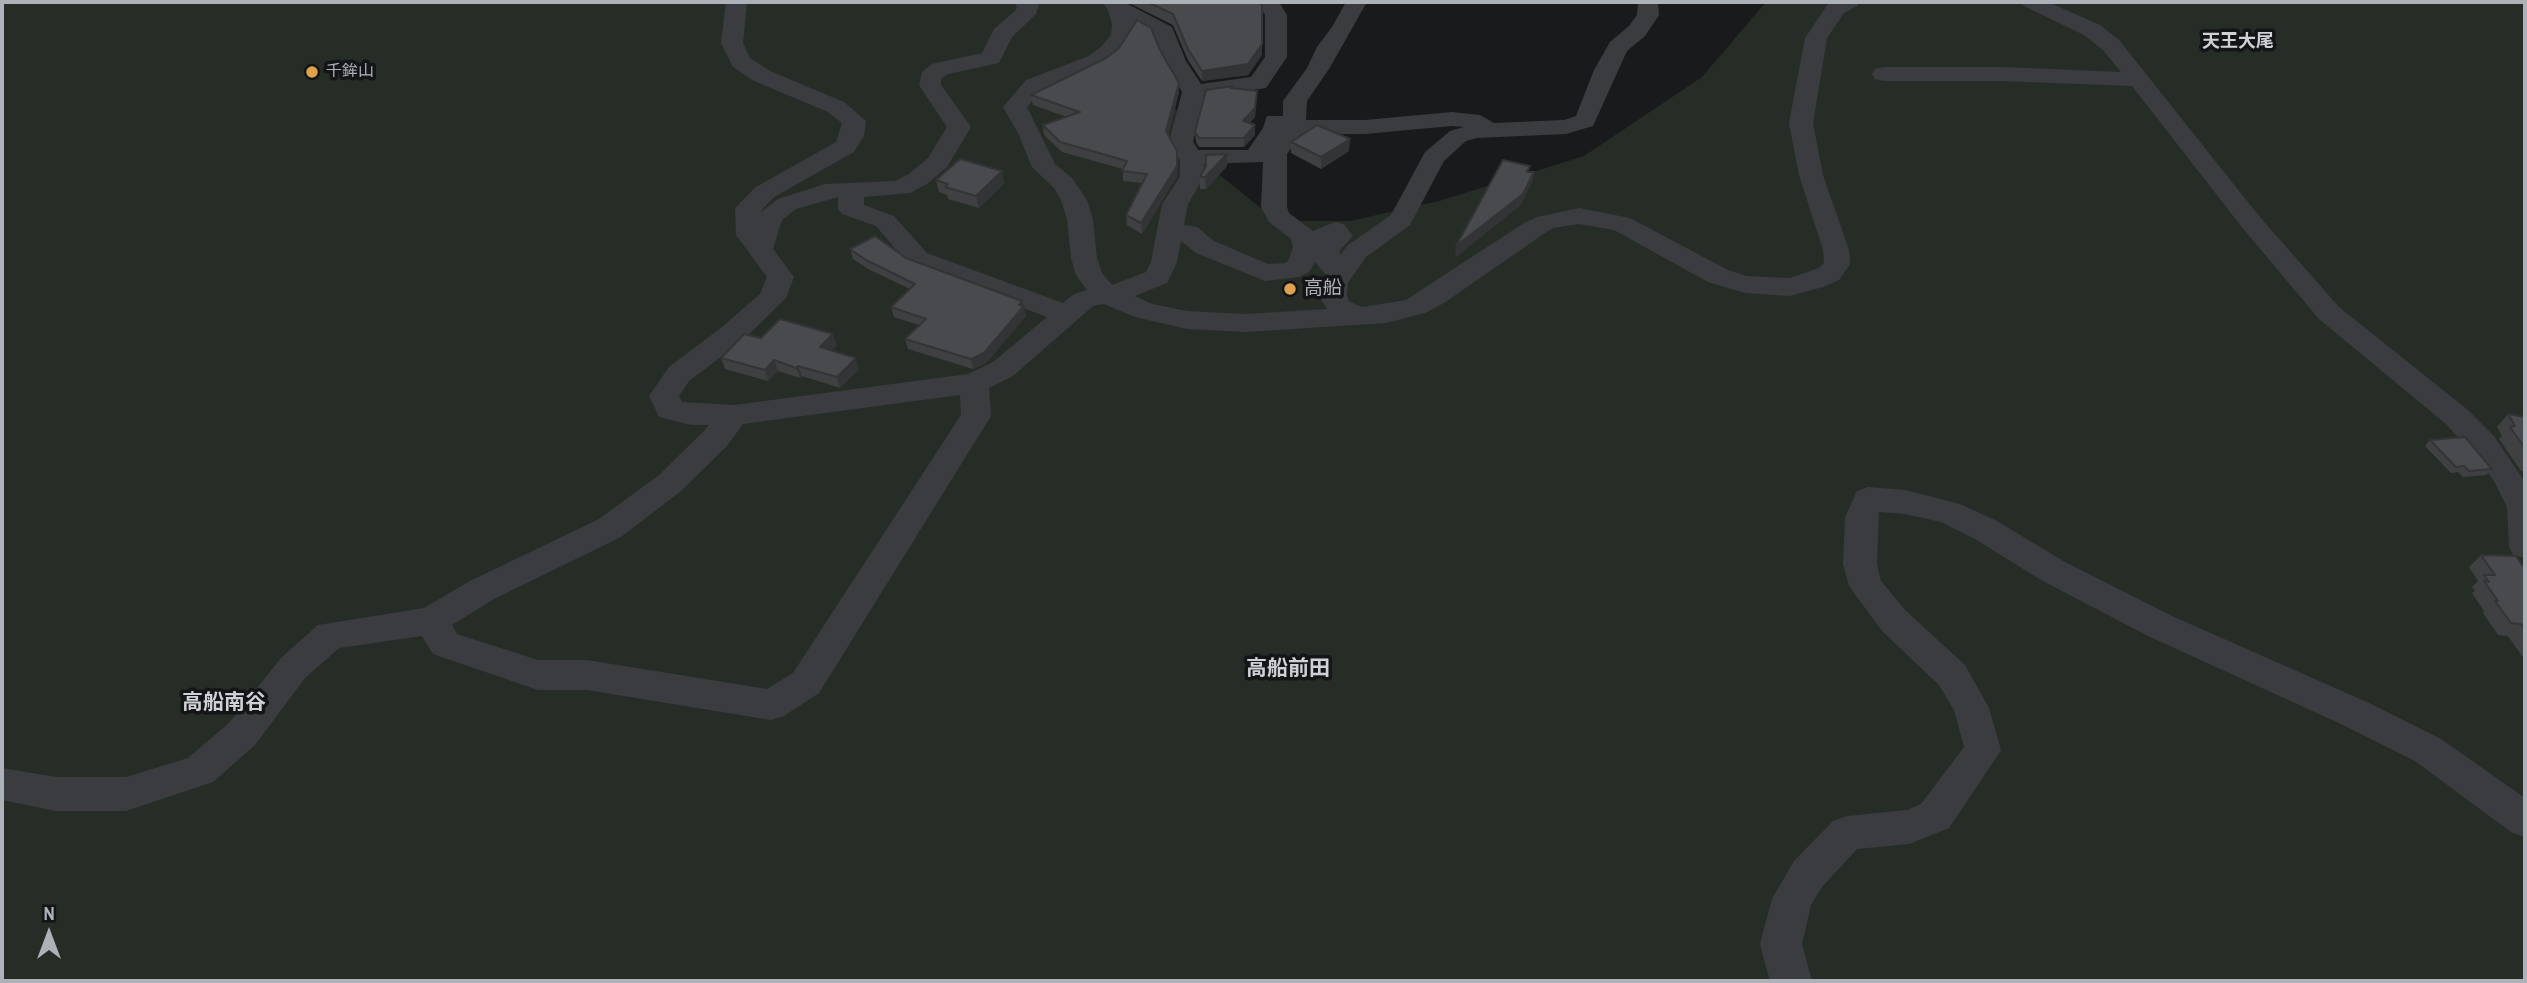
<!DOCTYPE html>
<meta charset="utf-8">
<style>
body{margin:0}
#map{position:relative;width:2527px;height:983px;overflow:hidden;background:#191a1b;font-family:"Archivo Narrow",sans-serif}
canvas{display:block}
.frame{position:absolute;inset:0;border:4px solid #adb2b9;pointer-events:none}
.north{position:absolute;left:14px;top:899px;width:70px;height:70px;-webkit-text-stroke:5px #141516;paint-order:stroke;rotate:0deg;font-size:19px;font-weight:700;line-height:28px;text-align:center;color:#adb2b9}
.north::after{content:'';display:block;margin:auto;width:24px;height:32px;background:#adb2b9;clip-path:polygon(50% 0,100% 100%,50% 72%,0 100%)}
</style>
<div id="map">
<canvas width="2527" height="983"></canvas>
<div class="frame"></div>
<div class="north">N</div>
</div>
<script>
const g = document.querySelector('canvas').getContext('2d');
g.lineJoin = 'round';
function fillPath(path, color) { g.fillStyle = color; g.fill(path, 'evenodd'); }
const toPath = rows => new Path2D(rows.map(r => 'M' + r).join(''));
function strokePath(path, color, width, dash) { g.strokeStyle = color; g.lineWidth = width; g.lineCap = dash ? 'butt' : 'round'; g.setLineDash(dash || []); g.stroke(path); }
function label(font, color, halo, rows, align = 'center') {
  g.font = font + ' "Archivo Narrow","Noto Sans JP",sans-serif'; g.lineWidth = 7; g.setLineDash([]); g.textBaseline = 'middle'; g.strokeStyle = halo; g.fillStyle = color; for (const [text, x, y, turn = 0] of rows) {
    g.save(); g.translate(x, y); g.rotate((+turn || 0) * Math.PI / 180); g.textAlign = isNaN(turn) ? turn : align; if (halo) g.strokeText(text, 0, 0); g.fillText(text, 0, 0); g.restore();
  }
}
const green = toPath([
 [2,2,1117,2,1206,164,1277,221,1350,221,1439,201,1584,156,1702,77,1766,2,2525,2,2525,981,2,981]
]);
const minor = toPath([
 [726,2,747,2,743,43,750,58,770,71,844,102,866,121,864,136,854,152,774,197,761,211,761,212,778,199,825,184,895,181,909,174,928,158,947,127,919,85,922,72,932,64,982,53,994,29,1015,11,1017,7,1014,2,1036,2,1039,5,1036,14,1012,37,999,63,948,74,941,79,941,85,971,127,947,167,927,184,910,193,864,197,864,205,894,216,927,253,1063,303,1074,294,1087,290,1076,275,1071,258,1067,219,1061,200,1054,188,1032,167,1018,133,1003,107,1026,80,1089,56,1102,46,1111,35,1112,24,1108,10,1102,2,1124,2,1172,27,1186,61,1201,84,1251,77,1265,57,1265,15,1257,2,1279,2,1287,15,1287,57,1266,88,1204,97,1193,142,1198,150,1248,150,1263,128,1267,116,1283,116,1283,101,1307,68,1317,47,1332,27,1346,2,1367,2,1329,69,1307,101,1306,120,1365,120,1452,112,1480,115,1494,123,1564,120,1576,116,1594,70,1610,42,1629,26,1637,15,1638,2,1658,2,1659,15,1645,36,1627,51,1593,126,1566,134,1477,138,1466,141,1444,161,1410,225,1366,257,1348,283,1347,296,1350,302,1362,307,1406,300,1524,223,1537,217,1579,208,1630,218,1728,270,1746,276,1790,278,1819,268,1824,263,1823,250,1799,175,1789,123,1805,38,1828,4,1834,2,1860,2,1857,6,1844,13,1827,38,1813,123,1823,175,1849,250,1850,264,1839,280,1823,287,1790,296,1745,293,1708,282,1614,230,1579,224,1553,228,1542,235,1444,303,1425,313,1386,323,1246,332,1187,329,1135,317,1104,304,1093,306,1013,376,989,388,991,416,819,693,784,716,771,720,587,690,538,690,433,654,422,636,339,648,305,678,255,745,213,782,126,811,56,811,2,800,2,768,56,777,126,777,188,758,229,723,281,658,318,625,424,608,470,581,599,519,659,475,705,430,709,425,691,425,659,417,649,396,669,367,722,327,760,294,767,277,736,235,735,209,739,204,756,187,836,142,842,123,828,112,754,81,733,67,721,43,726,2],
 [1134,25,1154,36,1164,61,1182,92,1169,142,1180,160,1180,177,1162,204,1151,262,1146,272,1112,285,1102,273,1097,258,1093,219,1087,200,1072,178,1055,164,1027,107,1042,90,1105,66,1118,56,1130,40,1134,25],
 [1452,126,1464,127,1450,131,1425,152,1391,215,1348,245,1340,255,1340,250,1353,236,1344,224,1335,222,1313,231,1289,213,1287,207,1287,154,1301,134,1365,134,1452,126],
 [1263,162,1261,207,1269,222,1291,239,1293,248,1288,261,1285,263,1268,264,1214,241,1197,227,1184,225,1188,204,1204,177,1204,164,1263,162],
 [838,197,838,209,842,214,876,226,909,265,1047,317,993,362,968,374,734,405,682,402,679,396,689,381,742,341,786,298,794,277,773,249,782,220,796,209,838,197],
 [1181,241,1196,253,1265,281,1299,277,1309,272,1315,262,1326,275,1320,283,1319,296,1327,309,1246,314,1187,311,1152,304,1135,296,1167,283,1177,262,1181,241],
 [960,395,961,415,793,673,767,689,587,660,538,660,457,634,452,625,494,599,621,537,681,491,727,446,743,424,960,395],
 [2020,2,2048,2,2100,25,2119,40,2259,216,2339,307,2468,410,2494,436,2525,482,2525,558,2513,555,2509,546,2507,507,2494,481,2472,452,2446,424,2319,319,2241,226,2132,86,2001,81,1883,81,1875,79,1872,74,1875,69,1883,67,2001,67,2121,72,2103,50,2084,35,2024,6,2020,2],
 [1868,487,1905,490,1960,504,1997,521,2065,562,2172,616,2369,703,2441,739,2525,798,2525,837,2511,832,2415,761,2343,725,2148,636,2041,580,1975,539,1941,522,1905,514,1879,512,1877,564,1881,581,1906,611,1965,665,1989,708,2001,750,1949,828,1909,844,1857,849,1822,887,1811,905,1802,944,1812,981,1770,981,1760,944,1772,899,1794,861,1833,821,1847,816,1907,810,1921,804,1964,747,1954,710,1939,685,1882,631,1849,586,1843,564,1845,517,1857,491,1868,487]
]);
const wall = toPath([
 [1127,2,1259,2,1262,55,1248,75,1202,81,1188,60,1173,25],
 [1161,52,1179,92,1168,135,1177,176,1142,234,1127,225,1126,215,1143,183,1123,181,1123,169,1062,152,1044,135,1043,125,1067,117,1033,105,1031,95],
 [1233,88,1257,91,1255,117,1250,123,1255,125,1255,135,1244,147,1199,147,1196,142,1195,132],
 [1291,142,1349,151,1321,169,1291,153],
 [1227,154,1227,166,1206,189,1200,189,1200,177],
 [936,180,1004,183,979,208,948,199,947,195,939,192],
 [850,249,906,258,1022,301,1026,316,986,363,973,369,908,349,905,339,919,325,894,317,891,307,910,289,868,269,853,259],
 [761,338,837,345,831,350,859,369,840,388,802,376,800,378,778,371,768,381,725,369,721,358],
 [2508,414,2525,417,2525,471,2521,471,2499,439,2502,436,2497,427],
 [2430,440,2492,469,2486,475,2463,477,2458,472,2451,473,2425,446],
 [2481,555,2525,569,2525,656,2522,656,2508,636,2498,635,2483,613,2484,611,2472,593,2475,591,2472,587,2478,581,2469,567]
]);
const shadedWall = toPath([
 [1262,44,1262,55,1248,75,1202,81,1202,71],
 [1179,83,1179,92,1166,141,1166,131],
 [1257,91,1255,117,1243,130,1243,121],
 [1255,125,1255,135,1244,147,1244,138],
 [1350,139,1349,151,1321,169,1321,157],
 [1177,151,1177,176,1142,234,1141,223],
 [1227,154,1227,166,1206,189,1205,177],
 [1002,171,1004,183,979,208,976,196],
 [1534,172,1532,183,1521,205,1455,258,1456,246],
 [1022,301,1026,316,986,363,973,369,971,359],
 [833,334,837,345,824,358,820,347],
 [856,358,859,369,840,388,837,377],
 [774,360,778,371,768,381,765,370],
 [798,366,802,376,800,378,796,368]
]);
const building = toPath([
 [1147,2,1259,2,1262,5,1262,44,1248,64,1202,71,1188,49,1173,14,1147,2],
 [1137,20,1151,28,1161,52,1179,83,1166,131,1177,151,1177,166,1141,223,1126,215,1147,174,1122,171,1127,161,1060,142,1043,125,1080,112,1031,95,1106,58,1119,48,1137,20],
 [1233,86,1231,88,1257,91,1255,108,1243,121,1255,125,1244,138,1199,138,1195,132,1206,90,1233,86],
 [1317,125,1350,139,1321,157,1291,142,1317,125],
 [1227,154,1205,177,1200,177,1206,166,1206,155,1227,154],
 [960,159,1002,171,976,196,945,187,948,184,936,180,960,159],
 [1503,160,1530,166,1527,172,1534,172,1523,194,1456,246,1503,160],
 [875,236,906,258,1022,301,1019,305,1024,306,984,353,971,359,905,339,926,319,891,307,915,284,866,260,850,249,875,236],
 [780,319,833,334,820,347,856,358,837,377,798,366,796,368,774,360,765,370,721,358,744,334,761,338,780,319],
 [2508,414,2525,417,2525,448,2510,427,2515,426,2508,414],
 [2465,437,2492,469,2469,471,2464,466,2456,467,2430,440,2465,437],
 [2481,555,2516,556,2525,569,2525,630,2521,624,2511,623,2495,601,2498,601,2484,581,2489,582,2484,575,2495,575,2481,555]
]);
const markers = [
 [312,72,7,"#dfa24d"],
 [1290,289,7,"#dfa24d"]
];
const farPoinames = [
 ["千鉾山",326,72]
];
const farNeighbourhoodnames = [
 ["天王大尾",2238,42]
];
const poiNames = [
 ["高船",1304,289]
];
const neighbourhoodNames = [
 ["高船前田",1288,669],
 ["高船南谷",224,703]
];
fillPath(green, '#262d26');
fillPath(minor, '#3b3c40');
fillPath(wall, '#3f4042');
fillPath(shadedWall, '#333436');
fillPath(building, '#494a4d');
strokePath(building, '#333436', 2);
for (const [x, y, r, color] of markers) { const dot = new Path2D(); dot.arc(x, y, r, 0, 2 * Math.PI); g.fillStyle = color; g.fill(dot); strokePath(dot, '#141516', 2.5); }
label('16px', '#adb2b9', '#141516', farPoinames, 'left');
label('bold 18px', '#ced1d6', '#141516', farNeighbourhoodnames);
label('19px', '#adb2b9', '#141516', poiNames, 'left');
label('bold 21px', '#ced1d6', '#141516', neighbourhoodNames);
</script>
